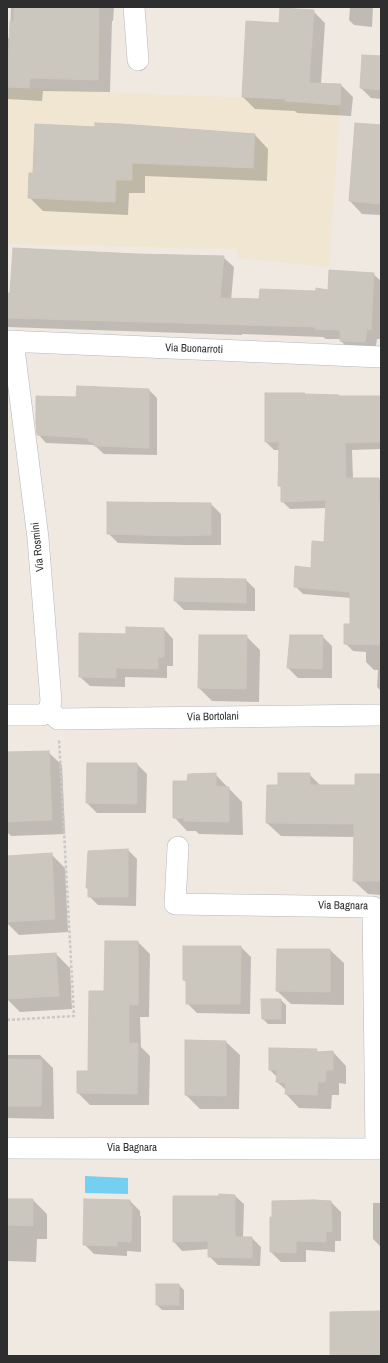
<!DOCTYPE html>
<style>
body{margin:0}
#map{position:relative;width:388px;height:1363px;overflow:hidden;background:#efe9e1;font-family:"Archivo Narrow",sans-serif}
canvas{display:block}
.frame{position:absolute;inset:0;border:8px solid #2e2e2e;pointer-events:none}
</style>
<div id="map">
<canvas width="388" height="1363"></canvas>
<div class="frame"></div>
</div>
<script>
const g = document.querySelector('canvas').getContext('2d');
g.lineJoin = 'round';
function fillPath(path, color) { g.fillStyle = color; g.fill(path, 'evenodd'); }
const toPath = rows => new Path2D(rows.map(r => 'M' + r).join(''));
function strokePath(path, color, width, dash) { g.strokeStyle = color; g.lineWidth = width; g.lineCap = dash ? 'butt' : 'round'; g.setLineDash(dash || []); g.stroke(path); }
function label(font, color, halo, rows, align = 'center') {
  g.font = font + ' "Archivo Narrow",sans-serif'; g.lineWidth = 4; g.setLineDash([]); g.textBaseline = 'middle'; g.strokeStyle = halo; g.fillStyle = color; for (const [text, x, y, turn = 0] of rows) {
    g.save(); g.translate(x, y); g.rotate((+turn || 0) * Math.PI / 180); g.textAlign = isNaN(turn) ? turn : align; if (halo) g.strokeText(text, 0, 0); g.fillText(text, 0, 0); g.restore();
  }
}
const education = toPath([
 [7,87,147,94,285,99,285,102,340,105,329,267,237,258,237,249,7,244]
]);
const water = toPath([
 [85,1176,128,1178,128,1194,85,1193]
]);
const shadow = toPath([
 [11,7,114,7,113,21,112,21,110,92,43,91,42,101,7,99,7,38,10,38],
 [350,7,373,7,372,27,354,25,349,20],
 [313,11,325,23,321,84,341,85,353,97,351,116,297,113,295,111,255,109,243,97,280,24],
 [381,57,381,99,371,98,361,88],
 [356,124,381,126,381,215,362,214,350,201],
 [255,135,268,149,267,181,145,176,145,193,129,193,128,215,43,211,29,197,30,174],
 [137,255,223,257,234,267,231,300,260,300,329,291,373,274,381,281,381,339,377,339,375,352,351,351,341,341,341,339,326,339,323,337,242,334,242,335,7,327,7,294],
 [149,390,157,398,157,455,104,454,94,445,46,443,38,434,77,398],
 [304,394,306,396,340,397,381,397,381,449,352,450,353,479,379,479,381,481,381,691,377,687,378,670,374,670,366,662,366,652,353,651,345,643,351,625,351,598,303,594,295,586,312,569,325,543,327,508,290,509,282,501,282,488,279,485,280,450,274,450,266,442],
 [211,504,221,514,221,545,186,545,118,543,108,533],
 [246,580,255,589,255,611,184,610,175,601],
 [164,629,173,639,173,666,167,666,167,678,125,677,125,687,90,686,80,677,126,635],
 [246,636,260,650,259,702,212,701,199,688],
 [322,636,332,646,332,678,298,678,288,668],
 [48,752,62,765,65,834,11,836,7,832,7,753],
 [137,764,147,774,146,813,97,813,87,803],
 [215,774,242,802,243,835,199,834,196,831,187,831,174,817,188,782],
 [309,774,321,786,356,786,381,775,381,895,368,894,354,881,355,837,281,836,267,823,279,786],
 [128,850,137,859,136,906,98,905,89,896,89,889,87,888],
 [51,854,65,868,68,932,19,935,7,923,7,857],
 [138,942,150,954,149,1017,140,1017,141,1047,150,1056,149,1105,90,1105,78,1093,89,1072],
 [241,947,251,957,250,1014,197,1013,187,1003,187,983,184,980],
 [330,950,344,963,344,1005,291,1004,277,991],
 [56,954,70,968,72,1009,20,1012,7,999,7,957],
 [281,1000,286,1005,286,1024,268,1024,263,1019],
 [226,1042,240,1055,239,1109,200,1109,186,1095],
 [316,1050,319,1053,333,1052,346,1066,346,1084,339,1083,339,1095,332,1095,331,1109,299,1108,286,1094,286,1090,277,1082,277,1077,270,1070],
 [7,1055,40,1055,53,1068,54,1119,7,1118],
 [235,1196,244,1204,243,1238,252,1238,261,1247,260,1266,218,1265,209,1256,209,1249,182,1251,174,1242,174,1197],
 [7,1200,33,1200,47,1214,47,1239,37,1239,36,1262,7,1261],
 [130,1201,140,1211,140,1215,141,1217,141,1252,127,1251,127,1256,94,1254,84,1244],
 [331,1202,341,1212,341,1241,335,1241,335,1252,306,1250,306,1262,281,1262,271,1252,271,1218],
 [373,1203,381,1203,381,1247,373,1239],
 [179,1285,184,1290,184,1310,162,1310,157,1305]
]);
const building = toPath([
 [14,7,99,7,98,80,30,78,29,88,7,87,10,21,14,21,14,7],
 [280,8,314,10,309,83,341,84,340,105,285,101,285,99,242,97,246,21,279,23,280,8],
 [362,55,381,56,381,90,360,88,362,55],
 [95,123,121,124,255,134,253,168,132,163,132,180,116,180,115,202,28,198,29,173,33,173,35,124,95,127,95,123],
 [355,123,381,125,381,204,349,201,355,123],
 [13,248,137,254,224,256,220,298,259,299,260,289,316,291,316,288,328,290,329,270,374,273,371,330,367,329,365,342,340,341,340,330,315,329,315,327,7,318,7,293,10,293,13,248],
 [77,386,149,389,149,448,94,446,94,442,88,441,88,438,37,435,36,423,36,396,76,397,77,386],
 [265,393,305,393,304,394,339,395,339,396,381,396,381,442,345,443,346,478,379,478,379,501,381,501,381,645,344,644,344,624,350,624,350,592,294,587,295,566,311,568,312,541,324,542,326,500,281,502,281,486,278,486,279,442,265,442,265,393],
 [107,502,211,503,211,535,175,536,107,534,107,502],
 [175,578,246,579,246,603,174,601,175,578],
 [126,627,164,628,164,657,158,657,158,669,116,668,116,678,79,677,79,633,126,634,126,627],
 [199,635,247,635,246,689,198,688,199,635],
 [290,635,323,635,322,669,287,668,290,635],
 [49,751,52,820,7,822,7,752,49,751],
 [87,763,137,763,137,804,86,803,87,763],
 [216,773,216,786,229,787,229,822,184,821,185,818,173,818,173,781,187,781,188,774,216,773],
 [278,773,310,773,310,785,355,785,355,774,381,774,381,881,353,881,354,824,266,823,267,785,278,785,278,773],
 [128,849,128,897,88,897,88,888,86,888,88,851,128,849],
 [52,853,55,919,7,922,7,856,52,853],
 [105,941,138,941,138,1005,129,1005,129,1043,138,1043,137,1094,77,1093,77,1071,88,1071,89,991,104,991,105,941],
 [183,946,241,946,240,1004,186,1004,186,980,183,980,183,946],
 [277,949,330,949,330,992,276,991,277,949],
 [56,953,59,996,7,999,7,956,56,953],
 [261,999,281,999,281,1019,262,1019,261,999],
 [185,1040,226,1041,226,1096,185,1095,185,1040],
 [269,1048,317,1049,316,1052,333,1051,333,1070,326,1070,325,1082,318,1082,317,1095,285,1094,286,1083,276,1082,277,1070,269,1070,269,1048],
 [7,1059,42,1060,41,1106,7,1106,7,1059],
 [219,1194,235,1195,235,1237,252,1237,252,1258,208,1257,208,1241,173,1242,173,1196,219,1196,219,1194],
 [7,1199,33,1199,33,1226,7,1225,7,1199],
 [84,1199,130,1200,130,1206,132,1206,131,1242,117,1241,117,1246,83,1245,84,1199],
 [313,1200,331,1201,332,1232,326,1231,326,1242,296,1241,296,1253,270,1252,270,1217,272,1217,272,1201,313,1200],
 [156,1284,179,1284,179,1305,156,1305,156,1284],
 [381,1311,381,1356,330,1356,330,1312,381,1311]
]);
const path = toPath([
 [7,1020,74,1016,59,739]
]);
const minor = toPath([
 [134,7,138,60],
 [7,341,381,357],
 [49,710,58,719,381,715],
 [7,715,42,715,49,710,51,701,38,538,13,341],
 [178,847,175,904,373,907,376,1149],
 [7,1148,381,1149]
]);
const streetNames = [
 ["Via Buonarroti",194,349,2],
 ["Via Rosmini",38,547,-96],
 ["Via Bortolani",213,717,-1],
 ["Via Bagnara",343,906,1],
 ["Via Bagnara",132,1148]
];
fillPath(education, '#f0e6d1');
fillPath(water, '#75cff0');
fillPath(shadow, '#0003');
fillPath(building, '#cbc7bf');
strokePath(building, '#cbc5ba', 1);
strokePath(minor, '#b4b7c1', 22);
strokePath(path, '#c9c9c9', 2.5, [3, 2]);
strokePath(minor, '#fff', 21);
label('11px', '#2e2e2e', '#fff', streetNames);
</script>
